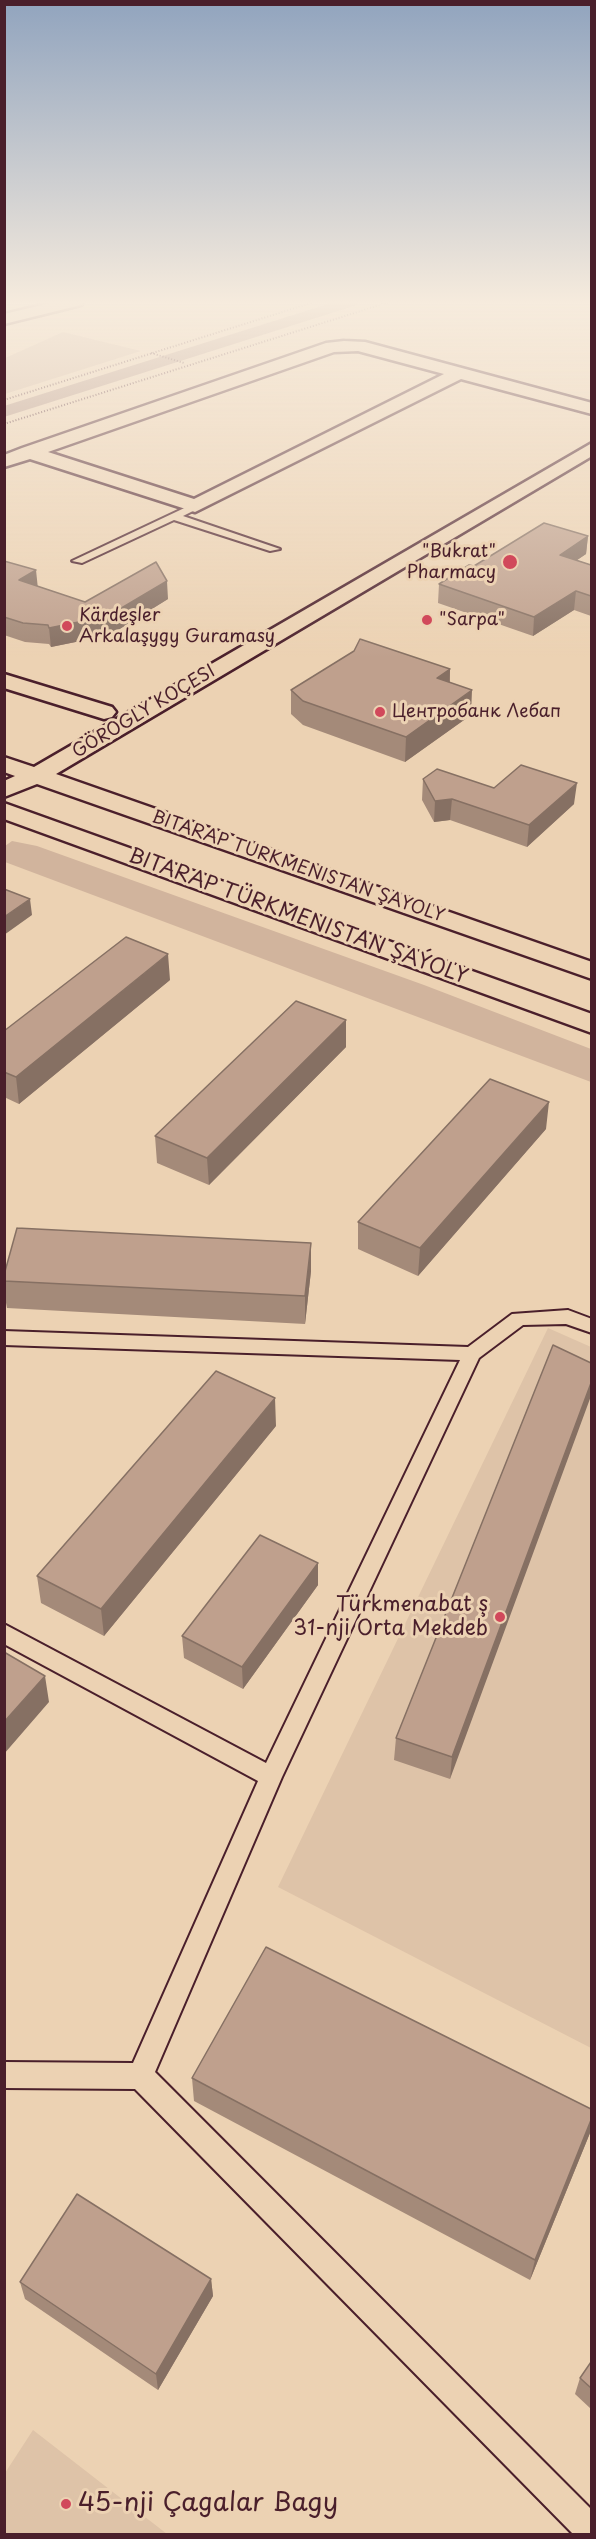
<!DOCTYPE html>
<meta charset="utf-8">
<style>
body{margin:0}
#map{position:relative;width:596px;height:2539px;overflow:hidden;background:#ecd2b3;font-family:"Playpen Sans",sans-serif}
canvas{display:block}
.frame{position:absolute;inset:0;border:6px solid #4a1f2b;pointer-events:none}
</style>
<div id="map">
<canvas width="596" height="2539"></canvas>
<div class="frame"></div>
</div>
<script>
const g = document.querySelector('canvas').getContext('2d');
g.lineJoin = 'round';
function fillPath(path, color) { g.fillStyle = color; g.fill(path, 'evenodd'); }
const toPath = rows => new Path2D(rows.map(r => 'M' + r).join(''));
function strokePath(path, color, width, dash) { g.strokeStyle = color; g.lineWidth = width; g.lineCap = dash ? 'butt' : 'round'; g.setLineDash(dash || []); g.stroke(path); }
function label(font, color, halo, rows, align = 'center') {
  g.font = font + ' "Playpen Sans",sans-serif'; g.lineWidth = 6; g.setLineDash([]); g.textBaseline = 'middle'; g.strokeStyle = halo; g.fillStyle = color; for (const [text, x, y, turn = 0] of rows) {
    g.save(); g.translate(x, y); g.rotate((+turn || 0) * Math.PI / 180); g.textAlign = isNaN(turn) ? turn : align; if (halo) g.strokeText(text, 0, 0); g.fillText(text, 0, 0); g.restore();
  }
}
const built = toPath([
 [548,1328,591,1347,591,2048,278,1887],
 [33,2430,167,2534,5,2534,5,2473]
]);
const green = toPath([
 [63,332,141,351,5,394,5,358],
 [12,841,37,846,424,985,591,1049,591,1082,5,862,5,846]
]);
const canal = toPath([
 [334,302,359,302,357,305,4,417,4,406,334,302]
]);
const path = toPath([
 [151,353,184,363],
 [4,400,314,302],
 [4,424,389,302]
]);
const lane = toPath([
 [195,503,200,506,199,508,183,516,280,549,270,551,174,520,82,563,72,561,195,503],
 [568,1310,592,1319,592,1333,566,1324,523,1325,479,1358,282,1777,155,2072,592,2510,592,2534,573,2534,135,2089,4,2088,4,2062,133,2063,258,1781,4,1644,4,1624,266,1763,460,1360,4,1345,4,1331,468,1347,512,1314,568,1310]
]);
const street = toPath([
 [55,302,83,302,81,305,4,324,4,314,55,302],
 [344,341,365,342,592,403,592,414,461,379,195,512,30,459,4,467,4,455,22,448,326,343,344,341],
 [358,351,444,374,194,499,48,452,334,352,358,351],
 [4,674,112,707,116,712,112,717,104,719,4,688,4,674]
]);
const secondary = toPath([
 [592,443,592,456,56,774,592,962,592,979,37,784,4,797,4,781,15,776,4,772,4,757,34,767,592,443],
 [4,803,592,1014,592,1033,4,819,4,803]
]);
const wall = toPath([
 [588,536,586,554,577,560,591,565,591,616,574,610,533,636,438,603,439,584,474,566],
 [4,561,37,586,85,602,168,599,110,635,51,647,49,644,25,642,4,635],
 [450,669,450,683,471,715,405,762,303,725,291,714,291,690],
 [423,779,494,788,574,804,527,847,450,820,434,822,422,800],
 [170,980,19,1104,4,1097,4,1031],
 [346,1020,346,1047,209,1185,157,1163,155,1136],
 [546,1129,418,1276,358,1249,358,1222],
 [311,1243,311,1271,305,1324,7,1308,4,1292,4,1281],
 [553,1345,450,1779,394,1760,396,1738],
 [276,1426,104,1636,41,1603,37,1576],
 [318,1563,318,1585,243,1689,184,1658,182,1636],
 [192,2078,590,2133,530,2280,194,2101],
 [211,2279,213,2296,158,2390,25,2299,20,2282],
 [591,2362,591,2409,575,2394,580,2378]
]);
const shadedWall = toPath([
 [588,536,586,554,558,573,560,555],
 [36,570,38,589,19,580],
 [167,581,168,599,110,635,51,647,49,628],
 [576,591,574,610,533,636,534,617],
 [450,669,449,693,437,678],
 [472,690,471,715,405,762,406,737],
 [577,783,574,804,527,847,529,825],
 [452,799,450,820,434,822,435,801],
 [30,899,32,915,4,935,4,917],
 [168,954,170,980,19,1104,16,1077],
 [346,1020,346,1047,209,1185,207,1158],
 [549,1102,546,1129,418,1276,420,1248],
 [311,1243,311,1271,305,1324,305,1296],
 [591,1383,591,1396,450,1779,452,1757],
 [275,1398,276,1426,104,1636,101,1609],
 [318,1563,318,1585,243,1689,242,1667],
 [45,1676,49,1702,4,1754,4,1722],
 [591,2120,591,2126,590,2133,530,2280,535,2260],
 [211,2279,213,2296,158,2390,156,2374]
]);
const building = toPath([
 [544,523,588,536,560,555,591,565,591,596,576,591,534,617,439,584,469,565,474,566,544,523],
 [4,561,36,570,19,580,85,602,156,562,167,581,108,616,49,628,48,625,23,623,4,617,4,561],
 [360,639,450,669,437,678,472,690,406,737,303,701,291,690,354,651,360,639],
 [521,765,577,783,529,825,452,799,435,801,423,779,437,769,494,788,521,765],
 [4,889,30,899,4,917,4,889],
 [126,937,168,954,16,1077,4,1072,4,1031,126,937],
 [296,1001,346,1020,207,1158,155,1136,296,1001],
 [490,1079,549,1102,420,1248,358,1222,490,1079],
 [17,1228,311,1243,305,1296,4,1281,4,1275,17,1228],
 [553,1345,591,1363,591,1383,452,1757,396,1738,553,1345],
 [216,1371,275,1398,101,1609,37,1576,216,1371],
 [260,1535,318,1563,242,1667,182,1636,260,1535],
 [4,1652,45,1676,4,1722,4,1652],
 [266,1947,591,2109,591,2120,535,2260,192,2078,266,1947],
 [77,2194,211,2279,156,2374,20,2282,77,2194],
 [591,2362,591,2388,580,2378,591,2362]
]);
const markers = [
 [510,562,8,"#d1495b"],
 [427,620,6,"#d1495b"],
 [67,626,6,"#d1495b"],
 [380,712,6,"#d1495b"],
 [500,1617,6,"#d1495b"],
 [66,2504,6,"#d1495b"]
];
const farPoinames = [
 ["\"Bukrat\"",496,552,"right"],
 ["Pharmacy",496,573,"right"],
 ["Kärdeşler",79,616],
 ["Arkalaşygy Guramasy",79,637],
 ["\"Sarpa\"",439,620],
 ["Центробанк Лебап",392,712]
];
const farStreetnames = [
 ["GÖROGLY KOÇESI",144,712,-31],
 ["BITARAP TURKMENISTAN ŞAYOLY",298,867,19]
];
const streetNames = [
 ["BITARAP TÜRKMENISTAN ŞAÝOLY",298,917,20]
];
const poiNames = [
 ["Türkmenabat ş",488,1605],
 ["31-nji Orta Mekdeb",488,1629]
];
const nearPoinames = [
 ["45-nji Çagalar Bagy",78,2504]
];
fillPath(built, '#dec3a8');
fillPath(green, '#d1b49d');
fillPath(canal, '#ae8d7f');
strokePath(lane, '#4a1f2b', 4);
strokePath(street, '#4a1f2b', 5);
strokePath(secondary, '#4a1f2b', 5);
strokePath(path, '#4a1f2b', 2, [1, 2]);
fillPath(lane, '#ecd2b3');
fillPath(street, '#ecd2b3');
fillPath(secondary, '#ecd2b3');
fillPath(wall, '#a48a79');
fillPath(shadedWall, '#867063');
fillPath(building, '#bfa08d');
strokePath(building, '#867063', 1.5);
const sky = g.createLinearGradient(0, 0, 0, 658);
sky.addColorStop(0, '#91a4be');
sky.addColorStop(0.46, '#f6ebdd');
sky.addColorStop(1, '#f6ebdd00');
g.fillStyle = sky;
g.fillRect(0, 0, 596, 658);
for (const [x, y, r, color] of markers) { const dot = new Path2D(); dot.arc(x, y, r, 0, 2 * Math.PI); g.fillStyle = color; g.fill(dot); strokePath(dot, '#ecd2b3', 2); }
label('18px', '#4a1f2b', '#ecd2b3', farPoinames, 'left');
label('18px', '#4a1f2b', '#ecd2b3', farStreetnames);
label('21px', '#4a1f2b', '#ecd2b3', streetNames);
label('21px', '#4a1f2b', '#ecd2b3', poiNames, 'right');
label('26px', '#4a1f2b', '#ecd2b3', nearPoinames, 'left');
</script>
